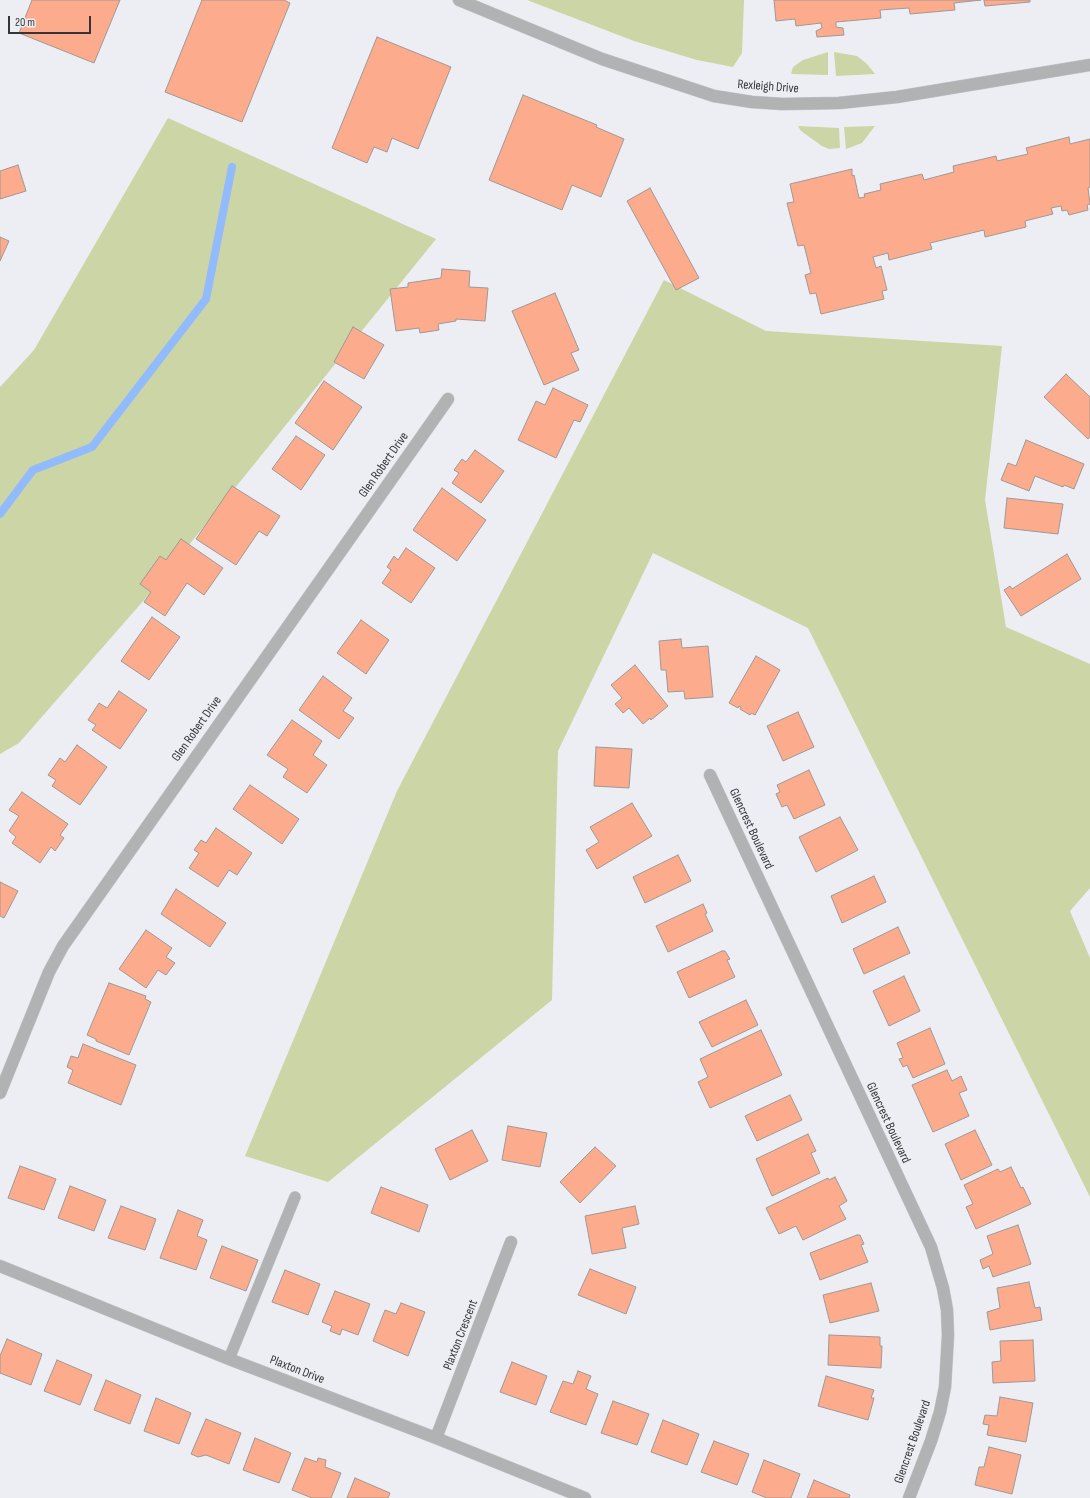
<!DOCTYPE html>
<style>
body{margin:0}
#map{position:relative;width:1090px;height:1498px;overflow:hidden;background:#edeef3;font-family:"Sofia Sans Condensed",sans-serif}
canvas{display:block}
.scale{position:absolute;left:8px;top:16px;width:83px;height:18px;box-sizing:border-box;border:2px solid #353537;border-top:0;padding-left:5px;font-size:12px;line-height:14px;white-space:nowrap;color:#353537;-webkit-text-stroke:3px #edeef3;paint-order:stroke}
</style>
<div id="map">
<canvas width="1090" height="1498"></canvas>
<div class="scale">20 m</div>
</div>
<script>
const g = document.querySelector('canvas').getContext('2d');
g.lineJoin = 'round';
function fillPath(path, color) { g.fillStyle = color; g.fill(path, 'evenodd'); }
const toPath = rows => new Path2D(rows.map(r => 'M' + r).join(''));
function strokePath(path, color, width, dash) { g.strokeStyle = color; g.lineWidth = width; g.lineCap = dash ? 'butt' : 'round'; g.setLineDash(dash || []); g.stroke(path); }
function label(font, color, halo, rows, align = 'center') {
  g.font = font + ' "Sofia Sans Condensed",sans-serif'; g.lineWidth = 3; g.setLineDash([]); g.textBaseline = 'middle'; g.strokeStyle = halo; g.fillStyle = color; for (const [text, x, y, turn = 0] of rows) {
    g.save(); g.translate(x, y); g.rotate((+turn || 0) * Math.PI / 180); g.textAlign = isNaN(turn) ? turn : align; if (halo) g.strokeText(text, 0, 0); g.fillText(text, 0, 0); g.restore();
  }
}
const green = toPath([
 [527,0,744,0,742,53,733,67,697,60,634,41],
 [828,52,828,75,791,74,793,67,803,60],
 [834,52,857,56,867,64,875,74,836,76],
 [168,118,436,239,151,592,19,743,0,754,0,387,34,350],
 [798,126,839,128,840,148,829,149,822,146,801,131],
 [875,126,862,143,846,149,844,127],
 [664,280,766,331,1002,346,985,500,1006,627,1090,664,1090,888,1070,911,1090,958,1090,1197,808,628,653,553,558,751,552,1000,328,1182,245,1156,397,791]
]);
const stream = toPath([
 [0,514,33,470,92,447,206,299,232,167]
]);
const building = toPath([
 [32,0,120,0,94,63,19,33,32,0],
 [202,0,284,0,290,3,242,122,165,92,202,0],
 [774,0,981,0,954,3,955,10,910,14,909,8,880,10,881,18,836,22,836,27,843,28,844,35,817,37,816,31,822,28,821,23,796,26,795,19,776,21,774,0],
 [984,0,1030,0,1030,2,985,6,984,0],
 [377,37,451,67,418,149,392,138,387,152,374,147,367,163,332,148,377,37],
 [523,95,597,125,596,127,624,139,601,197,572,185,562,210,489,180,523,95],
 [1069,137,1070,144,1090,139,1090,187,1088,188,1090,204,1087,205,1088,210,1069,215,1067,210,1062,211,1061,206,1051,208,1053,214,1025,221,1026,227,985,237,984,230,930,243,932,249,889,260,888,253,873,257,876,268,881,266,887,290,882,291,884,299,821,314,816,293,810,294,805,275,811,273,804,245,798,246,787,203,794,202,790,184,852,169,852,176,854,175,859,198,865,197,864,194,881,190,880,184,922,174,924,180,954,172,953,166,996,156,997,161,1028,154,1026,148,1069,137],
 [18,165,26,191,0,199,0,171,18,165],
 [650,188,699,278,676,290,627,201,650,188],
 [0,237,9,241,0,261,0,237],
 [442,269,470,271,469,287,488,288,485,321,456,319,456,321,438,324,439,330,420,333,419,328,396,331,390,289,408,287,408,283,441,278,442,269],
 [555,293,579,350,571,353,579,370,544,385,512,311,555,293],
 [353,327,384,345,364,379,334,362,353,327],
 [1066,374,1090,397,1090,437,1088,439,1044,397,1066,374],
 [324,381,362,407,333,450,295,423,324,381],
 [553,388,588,405,580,422,574,420,556,458,518,440,536,401,545,405,553,388],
 [296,436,325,455,301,490,272,469,296,436],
 [1026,440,1084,464,1074,489,1064,485,1063,487,1035,476,1029,491,1001,480,1008,463,1016,466,1026,440],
 [475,450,504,471,481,503,452,483,459,473,454,470,462,459,466,462,475,450],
 [232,486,280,516,267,536,259,531,236,565,196,539,232,486],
 [442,488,486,520,457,561,413,530,442,488],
 [1007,498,1063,504,1058,534,1004,528,1007,498],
 [181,539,223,568,204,595,187,583,165,616,144,602,151,592,140,584,160,556,166,560,181,539],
 [406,548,435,568,411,603,382,583,391,570,387,567,394,556,398,560,406,548],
 [1067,554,1081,579,1021,616,1004,590,1010,586,1012,589,1067,554],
 [152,617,180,637,149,680,121,661,152,617],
 [361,620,389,640,366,674,337,653,361,620],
 [681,639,682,648,708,646,713,697,685,699,684,691,668,692,666,670,661,670,659,641,681,639],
 [756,656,780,670,755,715,751,713,750,715,740,709,741,707,739,706,738,708,729,703,756,656],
 [635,665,668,706,651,720,650,718,643,724,629,708,623,713,615,704,622,698,611,685,635,665],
 [323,676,352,698,343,711,354,718,339,739,299,710,323,676],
 [119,691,147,710,120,749,92,730,96,725,88,720,99,703,107,708,119,691],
 [798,712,814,747,783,761,767,726,798,712],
 [292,720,322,741,313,755,327,765,307,793,283,777,288,769,267,755,292,720],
 [77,745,107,767,80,805,52,786,56,780,48,775,60,758,65,762,77,745],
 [596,747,632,749,629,788,594,786,596,747],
 [809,770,825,805,794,819,787,805,782,807,776,794,780,792,777,785,809,770],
 [250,785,299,819,282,844,233,809,250,785],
 [22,792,68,824,60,835,64,838,55,851,51,847,40,863,12,843,16,837,9,831,19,816,9,810,22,792],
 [632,803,652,836,597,869,586,850,599,842,590,827,632,803],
 [840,817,858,850,816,872,799,837,840,817],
 [216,828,252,853,237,875,229,870,218,887,189,868,199,853,194,850,201,840,206,843,216,828],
 [678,855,691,881,645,903,633,877,678,855],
 [874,876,886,902,842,923,831,896,874,876],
 [0,882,18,891,4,918,0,916,0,882],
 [176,889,226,923,210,947,161,914,176,889],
 [703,904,707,913,705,914,713,931,668,952,656,926,703,904],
 [898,927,910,953,864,974,853,949,898,927],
 [146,930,172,948,166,957,175,963,166,975,158,970,146,988,119,969,146,930],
 [722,951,725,951,730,959,727,960,735,977,689,998,677,972,722,951],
 [904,976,920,1011,889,1026,873,991,904,976],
 [109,983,146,996,145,999,151,1002,129,1055,96,1041,96,1039,87,1035,109,983],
 [746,1000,758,1025,712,1047,699,1022,746,1000],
 [930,1028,945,1064,913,1078,907,1065,903,1067,899,1059,903,1058,897,1043,930,1028],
 [761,1030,782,1075,710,1108,698,1082,708,1077,700,1059,761,1030],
 [83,1044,136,1065,121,1105,68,1083,73,1070,67,1067,71,1056,78,1058,83,1044],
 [947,1070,952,1081,961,1076,967,1090,959,1093,969,1116,933,1132,912,1085,947,1070],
 [790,1095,802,1120,757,1141,745,1116,790,1095],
 [508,1126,547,1133,540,1167,502,1160,508,1126],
 [472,1130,488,1161,450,1180,435,1149,472,1130],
 [975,1130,992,1165,961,1180,945,1144,975,1130],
 [808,1134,816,1151,811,1153,820,1173,772,1196,756,1159,808,1134],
 [595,1147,616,1166,580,1203,560,1182,595,1147],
 [20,1166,56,1179,44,1210,8,1198,20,1166],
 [1011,1167,1021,1188,1023,1187,1031,1204,976,1229,966,1207,973,1204,964,1185,998,1169,1000,1172,1011,1167],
 [835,1177,847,1201,839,1206,846,1219,803,1240,796,1226,779,1234,766,1208,828,1178,829,1180,835,1177],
 [70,1186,106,1200,94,1231,58,1218,70,1186],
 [381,1187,428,1205,419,1232,371,1213,381,1187],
 [121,1206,156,1219,145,1250,108,1238,121,1206],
 [635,1206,639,1224,622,1228,626,1248,592,1254,585,1216,635,1206],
 [178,1210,203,1220,197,1236,207,1240,196,1270,160,1258,178,1210],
 [1018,1225,1031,1264,993,1277,989,1266,983,1269,980,1260,993,1254,987,1236,1018,1225],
 [857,1235,860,1235,864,1244,861,1245,868,1262,820,1280,810,1253,857,1235],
 [222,1246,258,1260,246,1291,210,1278,222,1246],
 [590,1269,636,1287,626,1314,578,1295,590,1269],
 [285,1270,320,1284,308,1315,272,1302,285,1270],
 [1029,1282,1035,1308,1040,1307,1042,1320,990,1330,987,1312,1000,1308,997,1288,1029,1282],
 [871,1283,879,1311,830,1323,823,1295,871,1283],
 [335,1291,370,1304,358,1335,342,1329,340,1335,330,1331,332,1326,322,1322,335,1291],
 [401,1303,425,1312,408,1356,373,1341,385,1310,396,1314,401,1303],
 [829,1335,880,1337,880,1346,882,1346,881,1368,828,1365,829,1335],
 [7,1339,42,1354,31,1385,0,1373,0,1356,7,1339],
 [1033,1340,1035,1381,993,1383,992,1362,1001,1361,1000,1341,1033,1340],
 [57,1360,92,1375,80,1405,44,1391,57,1360],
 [512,1362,547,1376,536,1405,500,1392,512,1362],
 [578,1371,591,1376,586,1389,598,1394,586,1425,550,1412,563,1381,573,1384,578,1371],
 [826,1376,874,1390,871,1398,874,1398,868,1420,818,1406,826,1376],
 [106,1380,141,1395,130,1424,94,1410,106,1380],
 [1000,1397,1033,1403,1026,1442,987,1435,989,1425,983,1424,985,1415,997,1416,1000,1397],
 [156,1398,191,1413,179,1444,144,1431,156,1398],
 [613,1401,649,1414,637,1445,601,1433,613,1401],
 [206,1419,241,1433,229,1464,206,1455,198,1457,191,1454,206,1419],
 [663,1420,699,1434,687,1465,651,1452,663,1420],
 [255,1438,291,1453,279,1483,243,1470,255,1438],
 [714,1441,749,1454,737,1485,701,1472,714,1441],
 [989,1447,1021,1455,1012,1494,975,1485,979,1467,984,1467,989,1447],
 [305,1458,317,1462,318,1458,326,1460,325,1467,341,1473,331,1498,312,1498,292,1490,305,1458],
 [764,1460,800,1474,791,1498,767,1498,752,1492,764,1460],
 [355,1478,390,1493,388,1498,347,1498,355,1478],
 [814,1480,850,1495,849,1498,807,1498,814,1480]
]);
const service = toPath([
 [229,1359,295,1197]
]);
const minor = toPath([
 [459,0,602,59,714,96,752,102,782,104,839,103,897,97,1090,65],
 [710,775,931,1247,943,1288,947,1310,948,1335,945,1387,940,1412,931,1441,909,1498],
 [0,1093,49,972,63,946,448,399],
 [0,1266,229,1359,436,1438,585,1498],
 [436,1438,511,1242]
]);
const streetNames = [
 ["Rexleigh Drive",768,87,4],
 ["Glen Robert Drive",384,465,-55],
 ["Glen Robert Drive",197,729,-55],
 ["Glencrest Boulevard",751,829,65],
 ["Glencrest Boulevard",888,1123,65],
 ["Plaxton Crescent",461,1335,-69],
 ["Plaxton Drive",297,1370,21],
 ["Glencrest Boulevard",913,1442,-71]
];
fillPath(green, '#ccd5a5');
strokePath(stream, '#92bbfd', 8);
fillPath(building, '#fcab8d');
strokePath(building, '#9e9896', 1);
strokePath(service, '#c8c9cd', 12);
strokePath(minor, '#c8c9cd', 13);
strokePath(service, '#b1b2b4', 11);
strokePath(minor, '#b1b2b4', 12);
label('13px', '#353537', '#edeef3', streetNames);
</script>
